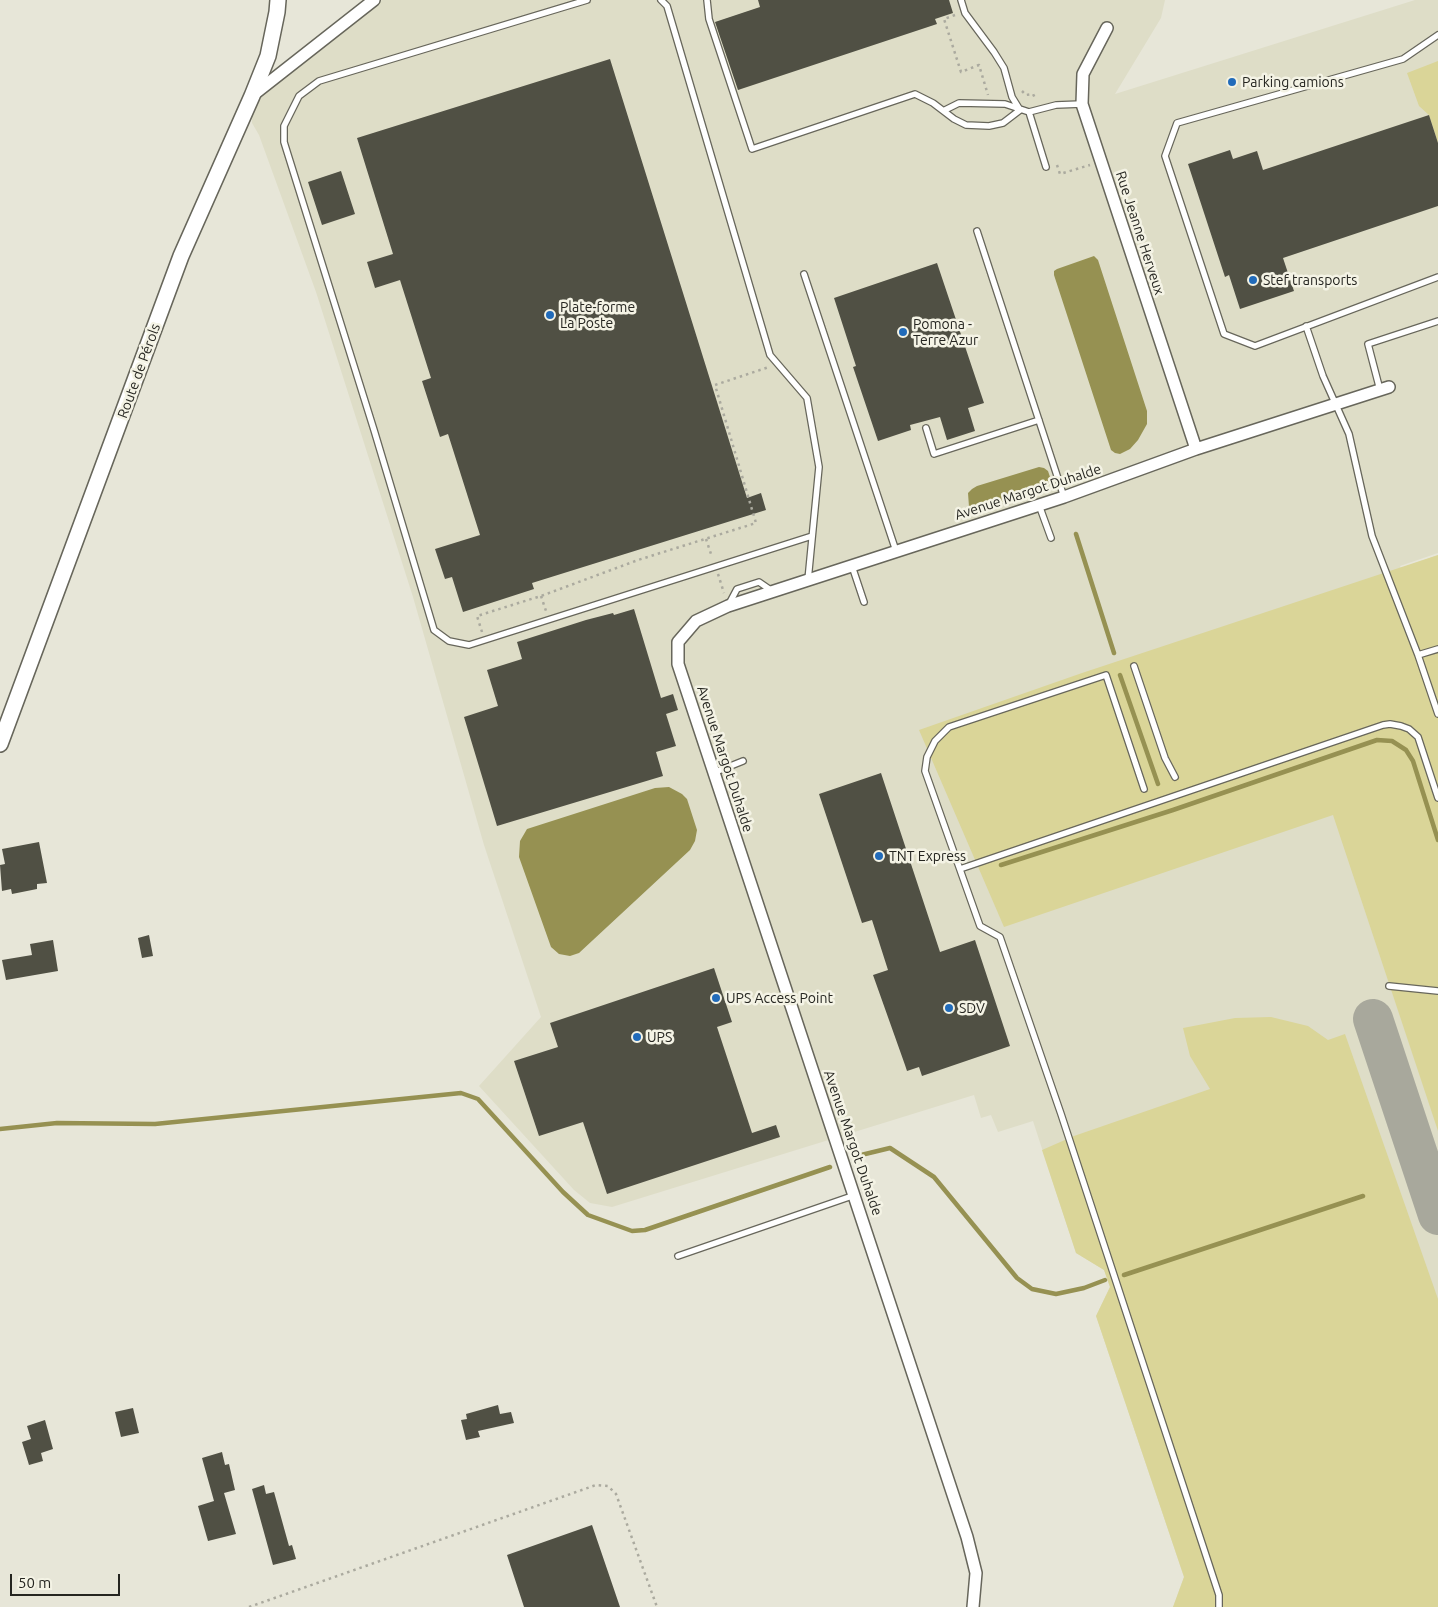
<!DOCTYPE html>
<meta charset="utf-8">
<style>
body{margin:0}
#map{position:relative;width:1438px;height:1607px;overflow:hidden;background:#e7e6d8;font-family:Ubuntu,sans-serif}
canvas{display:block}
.scale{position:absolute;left:10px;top:1574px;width:110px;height:22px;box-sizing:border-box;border:2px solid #252520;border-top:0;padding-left:6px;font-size:15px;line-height:18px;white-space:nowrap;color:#252520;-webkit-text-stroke:4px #f4f3e5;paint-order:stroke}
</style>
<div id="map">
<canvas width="1438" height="1607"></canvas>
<div class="scale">50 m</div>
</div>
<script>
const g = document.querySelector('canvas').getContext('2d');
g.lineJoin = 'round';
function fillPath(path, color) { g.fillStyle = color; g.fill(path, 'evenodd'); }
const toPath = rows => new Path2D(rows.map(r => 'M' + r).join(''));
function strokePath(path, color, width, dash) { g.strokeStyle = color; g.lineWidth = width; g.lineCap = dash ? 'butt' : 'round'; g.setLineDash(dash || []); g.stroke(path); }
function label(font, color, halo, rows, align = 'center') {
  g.font = font + ' Ubuntu,sans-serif'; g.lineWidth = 5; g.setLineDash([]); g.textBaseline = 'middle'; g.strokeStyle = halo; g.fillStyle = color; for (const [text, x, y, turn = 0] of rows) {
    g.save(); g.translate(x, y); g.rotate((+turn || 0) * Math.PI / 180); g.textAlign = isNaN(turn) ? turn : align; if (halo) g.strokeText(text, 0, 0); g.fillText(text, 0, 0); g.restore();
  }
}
const built = toPath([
 [382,0,1165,0,1161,18,1115,94,1415,0,1438,0,1438,553,1400,566,1401,568,1438,555,1438,1607,1173,1607,1184,1577,1096,1316,1110,1287,1104,1270,1076,1253,1033,1121,998,1132,991,1115,981,1118,974,1095,612,1207,590,1203,574,1190,479,1086,541,1017,484,845,413,597,316,292,259,135,252,123,252,96]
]);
const green = toPath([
 [1438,61,1438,143,1429,115,1419,106,1407,73],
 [1438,555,1438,1131,1333,815,1004,927,919,730,1082,673],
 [1271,1017,1308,1026,1328,1040,1345,1034,1438,1299,1438,1607,1173,1607,1184,1577,1096,1316,1110,1287,1104,1270,1076,1253,1042,1150,1074,1136,1210,1089,1190,1056,1183,1028,1235,1018]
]);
const water = toPath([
 [1094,256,1098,260,1147,411,1147,424,1138,440,1130,449,1120,454,1115,453,1111,450,1054,275,1054,271,1057,269],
 [1039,467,1044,468,1048,471,1051,480,1050,485,1044,488,976,511,973,511,969,507,968,493,972,489,977,486],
 [669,787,682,794,687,799,697,830,695,841,690,850,579,953,570,956,559,954,551,947,519,857,520,841,527,829,655,788]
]);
const stream = toPath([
 [1076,534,1114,653],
 [1120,675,1158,784],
 [1001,865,1173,810,1377,740,1392,741,1406,750,1413,761,1438,840],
 [0,1129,57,1123,155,1124,461,1093,478,1099,563,1192,588,1215,632,1231,645,1230,830,1167],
 [857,1156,890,1148,934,1177,1017,1278,1032,1289,1056,1294,1084,1288,1105,1280],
 [1124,1275,1363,1196]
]);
const taxiway = toPath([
 [1373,1019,1438,1215]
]);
const building = toPath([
 [758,0,949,0,953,13,935,19,937,24,738,90,715,22,760,7],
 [610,59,747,498,761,493,766,510,532,583,534,589,463,612,452,577,445,579,435,549,480,535,448,434,440,437,422,381,431,378,400,280,375,288,367,262,393,254,357,138],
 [1429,115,1438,143,1438,206,1283,258,1294,291,1240,309,1229,275,1225,277,1188,164,1230,150,1233,159,1257,151,1263,170],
 [341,171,355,214,322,225,308,182],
 [937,263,984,403,968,408,975,431,947,440,940,417,910,425,911,430,878,441,853,367,856,366,834,298],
 [634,609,661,698,673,694,678,710,666,714,676,746,656,752,663,776,497,826,464,717,498,706,487,670,522,659,517,642,586,620,613,613,614,615],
 [881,773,940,952,975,940,1010,1046,922,1076,919,1067,907,1071,905,1065,873,975,888,970,872,920,862,923,819,794],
 [39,842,47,883,37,884,37,889,12,894,11,889,2,891,0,865,5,864,2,849],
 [149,935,153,956,142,958,138,938],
 [53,940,58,971,6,980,2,960,32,955,30,944],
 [714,968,732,1022,717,1027,752,1133,776,1125,780,1137,607,1194,583,1122,539,1136,514,1061,558,1047,550,1023],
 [498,1405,500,1414,511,1412,514,1423,478,1431,480,1437,466,1440,461,1420,467,1419,466,1414],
 [133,1408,139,1433,121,1437,115,1412],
 [45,1420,53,1449,41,1453,43,1461,29,1465,22,1442,31,1439,27,1426],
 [222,1452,225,1465,229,1464,235,1490,224,1493,236,1534,208,1541,198,1506,214,1501,202,1458],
 [264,1485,266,1494,274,1492,289,1546,292,1545,296,1559,273,1565,252,1489],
 [592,1525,620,1607,524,1607,507,1555]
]);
const path = toPath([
 [955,15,944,19,961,72,979,65,988,95],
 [1022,91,1026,95,1033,94,1036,100],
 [1057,165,1060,174,1090,165],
 [706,539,712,557],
 [718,574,724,593],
 [541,596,546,611],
 [482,632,477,616,541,596,638,560,756,523,715,385,769,367],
 [249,1607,596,1485,608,1486,616,1494,657,1607]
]);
const service = toPath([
 [587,0,319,81,299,96,284,126,284,142,374,430,434,630,449,641,469,645,812,536],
 [661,0,667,6,770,355,807,398,819,467,808,580],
 [707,0,709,19,752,149,915,94,933,103,954,119,966,125,989,126,1003,123,1020,110],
 [961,0,965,13,994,52,1004,68,1012,97,1020,110],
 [1438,35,1403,59,1177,123,1165,156,1224,334,1255,346,1438,277],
 [945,110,959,103,1005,104,1029,112,1056,105,1082,104],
 [1029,112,1046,167],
 [977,231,1064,497],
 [804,274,896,551],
 [1306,326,1323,376,1349,434,1372,536,1418,655,1438,714],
 [1380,390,1368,344,1438,321],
 [926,428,934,454,1039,420],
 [1039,505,1051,538],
 [852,566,864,602],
 [729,604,737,589,759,582,772,591],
 [1418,655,1438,649],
 [1134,666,1165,758,1175,777],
 [713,773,743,761],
 [1144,789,1106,675,949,727,935,741,927,757,925,771,980,926,1000,937,1061,1114,1219,1595,1219,1607],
 [960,869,1383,725,1390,724,1401,726,1409,729,1418,737,1438,798],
 [1389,986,1438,991],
 [678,1256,855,1195]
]);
const minor = toPath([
 [1107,28,1083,74,1082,104,1196,449],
 [253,95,374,0],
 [973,1607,976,1573,967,1537,678,664,678,642,696,621,728,606,1064,497,1196,449,1389,387]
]);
const tertiary = toPath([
 [0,744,181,256,252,96,268,56,277,12,278,0]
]);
const markers = [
 [1232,82,5,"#216bba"],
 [1253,280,5,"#216bba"],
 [550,315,5,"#216bba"],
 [903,332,5,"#216bba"],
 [879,856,5,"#216bba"],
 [716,998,5,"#216bba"],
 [949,1008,5,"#216bba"],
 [637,1037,5,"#216bba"]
];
const poiNames = [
 ["Parking camions",1242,82],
 ["Stef transports",1263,280],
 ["Plate-forme",560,307],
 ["La Poste",560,323],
 ["Pomona -",913,324],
 ["Terre Azur",913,340],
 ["TNT Express",889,856],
 ["UPS Access Point",726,998],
 ["SDV",959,1008],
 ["UPS",647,1037]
];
const streetNames = [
 ["Rue Jeanne Herveux",1140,233,72],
 ["Route de Pérols",139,371,-70],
 ["Avenue Margot Duhalde",1028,492,-18],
 ["Avenue Margot Duhalde",725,759,72],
 ["Avenue Margot Duhalde",853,1143,71]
];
fillPath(built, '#deddc7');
fillPath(green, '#dad598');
fillPath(water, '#969152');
strokePath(stream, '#969152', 4.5);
strokePath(taxiway, '#a8a89c', 40);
fillPath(building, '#505044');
strokePath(service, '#67665b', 8);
strokePath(minor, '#67665b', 14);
strokePath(tertiary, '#67665b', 18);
strokePath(path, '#abaa9f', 2.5, [2.5, 4]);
strokePath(service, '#fff', 5.5);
strokePath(minor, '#fff', 11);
strokePath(tertiary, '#fff', 15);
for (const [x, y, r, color] of markers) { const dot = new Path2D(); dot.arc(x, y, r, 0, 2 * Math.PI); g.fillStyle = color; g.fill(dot); strokePath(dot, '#f4f3e5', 2); }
label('14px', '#252520', '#f4f3e5', poiNames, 'left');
label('14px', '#252520', '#f4f3e5', streetNames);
</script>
